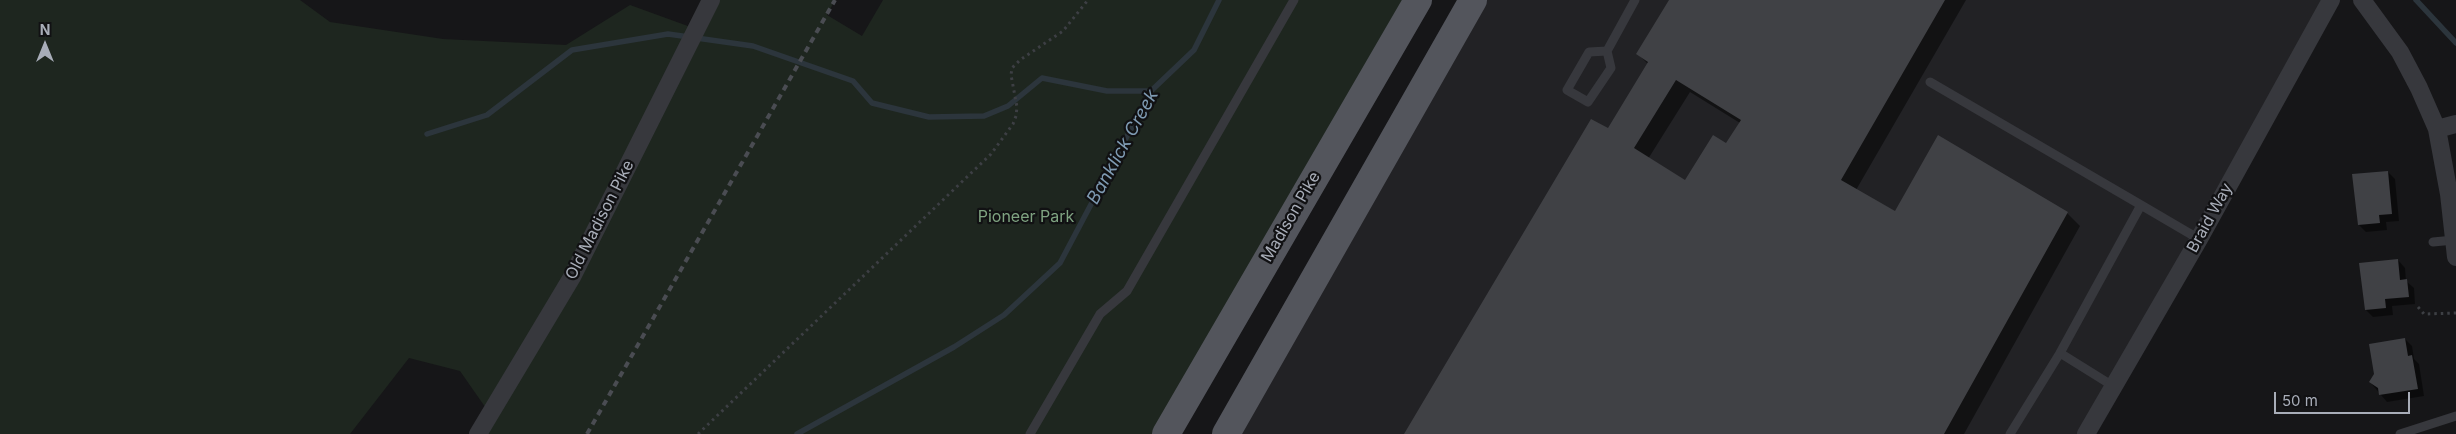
<!DOCTYPE html>
<style>
body{margin:0}
#map{position:relative;width:2456px;height:434px;overflow:hidden;background:#161618;font-family:Inter,sans-serif}
canvas{display:block}
.north{position:absolute;left:20px;top:20px;width:50px;height:50px;-webkit-text-stroke:4px #111113;paint-order:stroke;rotate:0deg;font-size:14px;font-weight:700;line-height:20px;text-align:center;color:#a8adb8}
.north::after{content:'';display:block;margin:auto;width:18px;height:22px;background:#a8adb8;clip-path:polygon(50% 0,100% 100%,50% 72%,0 100%)}
.scale{position:absolute;left:2274px;top:392px;width:136px;height:22px;box-sizing:border-box;border:2px solid #a8adb8;border-top:0;padding-left:6px;font-size:15px;line-height:18px;white-space:nowrap;color:#a8adb8;-webkit-text-stroke:4px #111113;paint-order:stroke}
</style>
<div id="map">
<canvas width="2456" height="434"></canvas>
<div class="north">N</div>
<div class="scale">50 m</div>
</div>
<script>
const g = document.querySelector('canvas').getContext('2d');
g.lineJoin = 'round';
function fillPath(path, color) { g.fillStyle = color; g.fill(path, 'evenodd'); }
const toPath = rows => new Path2D(rows.map(r => 'M' + r).join(''));
function strokePath(path, color, width, dash) { g.strokeStyle = color; g.lineWidth = width; g.lineCap = dash ? 'butt' : 'round'; g.setLineDash(dash || []); g.stroke(path); }
function label(font, color, halo, rows, align = 'center') {
  g.font = font + ' Inter,sans-serif'; g.lineWidth = 4.5; g.setLineDash([]); g.textBaseline = 'middle'; g.strokeStyle = halo; g.fillStyle = color; for (const [text, x, y, turn = 0] of rows) {
    g.save(); g.translate(x, y); g.rotate((+turn || 0) * Math.PI / 180); g.textAlign = isNaN(turn) ? turn : align; if (halo) g.strokeText(text, 0, 0); g.fillText(text, 0, 0); g.restore();
  }
}
const built = toPath([
 [1473,0,2331,0,2086,434,1226,434]
]);
const green = toPath([
 [0,0,300,0,330,22,443,39,566,45,630,5,696,29,711,0,835,0,827,15,862,36,883,0,1418,0,1166,434,478,434,490,414,460,371,409,358,350,434,0,434]
]);
const shadow = toPath([
 [1670,0,1966,0,1856,190,1896,212,2067,213,2080,226,1964,434,1405,434,1608,130,1648,64,1638,54],
 [1690,92,1740,123,1727,145,1685,181,1648,159],
 [2388,172,2395,179,2399,221,2386,222,2387,230,2366,232,2359,225],
 [2398,260,2405,268,2406,281,2414,288,2415,304,2392,306,2393,315,2373,317,2366,310],
 [2405,339,2412,346,2414,359,2419,364,2424,396,2387,402,2370,382]
]);
const stream = toPath([
 [2416,0,2456,43],
 [427,134,487,115,572,50,668,34,753,46,853,81,872,103,929,117,984,116,1008,106,1042,78,1107,91,1151,91],
 [797,434,954,347,1004,315,1060,263,1151,91,1194,50,1219,0]
]);
const building = toPath([
 [1669,0,1945,0,1841,180,1895,211,1938,135,2068,212,1944,434,1404,434,1591,119,1608,128,1648,62,1636,54],
 [1676,80,1741,120,1726,143,1713,135,1685,180,1634,148],
 [2388,171,2392,214,2379,215,2380,223,2358,225,2352,174],
 [2398,259,2400,280,2407,279,2409,297,2385,299,2386,308,2365,310,2359,263],
 [2405,338,2408,356,2412,355,2418,389,2379,395,2378,388,2369,382,2374,374,2369,344]
]);
const path = toPath([
 [2418,307,2424,314,2456,313],
 [698,434,991,154,1013,124,1016,116,1017,107,1011,75,1012,68,1020,60,1063,31,1088,0]
]);
const service = toPath([
 [1607,51,1589,52,1567,90,1588,102,1611,68,1607,51,1635,0],
 [1930,82,2141,205],
 [2433,242,2454,240],
 [2060,353,2141,205,2199,239],
 [1030,434,1100,314,1127,291,1294,0],
 [2010,434,2060,353,2113,386],
 [2400,434,2456,416]
]);
const minor = toPath([
 [2362,0,2400,52,2419,88,2437,129,2449,194,2456,257],
 [2437,129,2456,124],
 [478,434,572,277,711,0],
 [2086,434,2199,239,2331,0]
]);
const primary = toPath([
 [1166,434,1418,0],
 [1226,434,1473,0]
]);
const rail = toPath([
 [587,434,835,0]
]);
const parkNames = [
 ["Pioneer Park",1026,217]
];
const streetNames = [
 ["Madison Pike",1291,217,-60],
 ["Braid Way",2210,218,-61],
 ["Old Madison Pike",600,220,-63]
];
const waterNames = [
 ["Banklick Creek",1123,147,-61]
];
fillPath(built, '#222225');
fillPath(green, '#1e261f');
fillPath(shadow, '#0007');
strokePath(stream, '#2c353c', 5.5);
fillPath(building, '#404145');
strokePath(path, '#3d3f44', 3, [2.5, 4]);
strokePath(service, '#37383d', 9);
strokePath(minor, '#37383d', 18);
strokePath(primary, '#53555c', 28);
strokePath(rail, '#4a4c52', 4, [6, 5]);
label('16px', '#7fa381', '#111113', parkNames);
label('16px', '#a8adb8', '#111113', streetNames);
label('italic 18px', '#7f9bb3', '#111113', waterNames);
</script>
